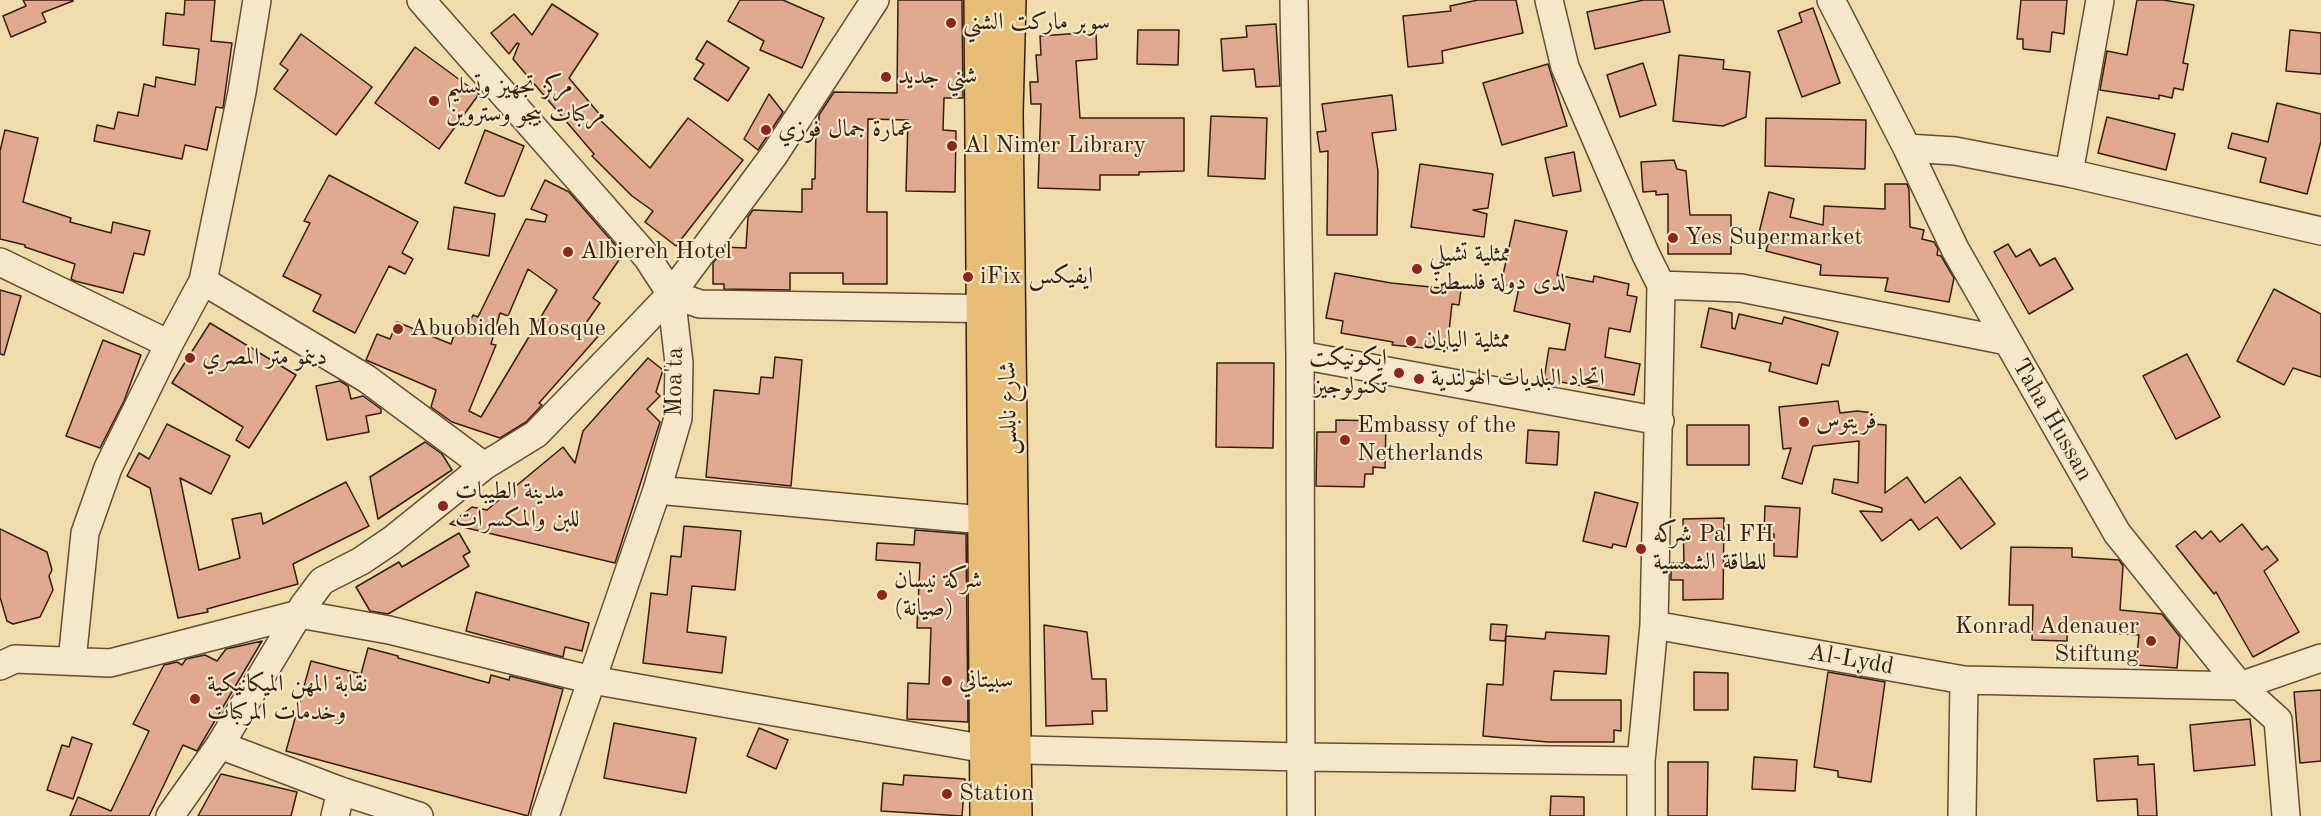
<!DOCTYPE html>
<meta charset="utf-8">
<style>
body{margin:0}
canvas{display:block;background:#f1dcac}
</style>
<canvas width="2321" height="816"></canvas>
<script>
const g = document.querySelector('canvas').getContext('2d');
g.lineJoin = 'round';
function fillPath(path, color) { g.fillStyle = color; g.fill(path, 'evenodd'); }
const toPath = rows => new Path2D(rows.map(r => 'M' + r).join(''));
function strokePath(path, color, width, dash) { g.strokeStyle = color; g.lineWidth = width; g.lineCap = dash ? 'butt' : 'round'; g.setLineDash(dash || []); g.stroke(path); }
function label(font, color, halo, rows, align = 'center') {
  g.font = font + ' "Old Standard TT",Amiri,serif'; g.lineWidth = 4.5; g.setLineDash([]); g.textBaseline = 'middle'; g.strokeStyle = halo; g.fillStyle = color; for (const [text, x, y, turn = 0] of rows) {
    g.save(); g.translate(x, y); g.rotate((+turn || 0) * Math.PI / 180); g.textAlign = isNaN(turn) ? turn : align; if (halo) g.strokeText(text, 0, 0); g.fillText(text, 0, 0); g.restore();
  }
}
const building = toPath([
 [23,0,73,0,73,1,42,13,46,22,11,37,3,16,26,6,23,0],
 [185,0,215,0,211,41,232,43,223,108,216,107,207,150,185,145,182,159,94,141,97,125,114,129,118,112,138,116,144,84,155,87,156,77,195,85,199,49,163,45,166,13,184,15,185,0],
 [740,0,783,0,824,18,802,68,760,50,764,41,728,21,740,0],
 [898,0,962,0,963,98,944,98,943,130,956,131,955,192,906,191,908,120,868,119,867,212,887,212,887,284,843,284,843,273,790,273,790,290,724,289,724,284,713,284,713,263,725,247,746,248,748,217,753,210,802,212,802,189,812,189,812,179,815,179,816,126,819,126,819,115,834,92,897,93,898,0],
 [1478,0,1516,0,1523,33,1442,51,1443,63,1408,67,1403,16,1451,11,1450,6,1478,0],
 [1644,0,1663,0,1670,32,1595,49,1587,12,1644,0],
 [2021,0,2067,0,2064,34,2052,32,2050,52,2023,49,2023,39,2017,39,2021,0],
 [2137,0,2163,0,2194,5,2183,63,2188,64,2183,90,2174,88,2172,98,2159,95,2159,99,2100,90,2107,51,2127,55,2137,0],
 [552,4,598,34,569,78,601,116,598,118,650,168,688,118,743,160,676,246,645,222,653,211,632,196,592,156,594,154,513,59,519,44,517,43,509,54,491,33,514,14,532,35,552,4],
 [1813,8,1840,83,1802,97,1778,31,1802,22,1799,13,1813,8],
 [1276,24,1280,86,1256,87,1254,69,1223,71,1221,39,1247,37,1246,26,1276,24],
 [1138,30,1179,30,1178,65,1137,64,1138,30],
 [2290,30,2321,33,2321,74,2286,71,2290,30],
 [1096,32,1097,59,1076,61,1080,118,1184,118,1184,171,1139,172,1139,175,1100,175,1100,190,1038,188,1041,104,1031,104,1030,82,1038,82,1036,55,1041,55,1040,36,1096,32],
 [301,34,372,87,336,135,274,89,288,70,280,64,301,34],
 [707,41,749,68,728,101,694,79,704,64,696,59,707,41],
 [415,47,479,94,439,149,375,103,415,47],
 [1679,55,1724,60,1723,69,1750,72,1746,117,1723,126,1673,121,1679,55],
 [1643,63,1656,105,1620,117,1607,75,1643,63],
 [1548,64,1567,126,1502,145,1483,83,1548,64],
 [769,94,783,112,758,150,744,139,769,94],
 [1392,95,1396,130,1372,133,1378,171,1377,235,1327,235,1328,151,1320,152,1317,132,1326,131,1322,104,1392,95],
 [2277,103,2321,114,2321,141,2307,194,2260,182,2266,158,2228,148,2232,133,2268,142,2277,103],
 [1211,116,1267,118,1265,179,1208,176,1211,116],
 [2107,117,2175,134,2166,170,2098,153,2107,117],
 [1766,118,1866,120,1865,169,1765,166,1766,118],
 [5,130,38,138,23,202,71,218,70,222,111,233,113,222,150,231,144,255,134,253,123,293,75,281,71,279,75,264,25,247,25,245,0,239,0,151,5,130],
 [485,130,524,146,504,196,498,196,465,183,485,130],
 [1574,152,1581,191,1553,196,1545,158,1574,152],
 [1674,160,1677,169,1686,171,1690,215,1731,215,1731,254,1668,254,1668,194,1656,195,1656,191,1643,192,1641,162,1674,160],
 [1420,164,1493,174,1488,208,1473,210,1487,214,1484,237,1411,227,1420,164],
 [329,175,418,222,402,253,413,259,405,274,389,266,355,333,313,311,321,295,283,276,310,223,304,221,329,175],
 [545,180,569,192,623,254,593,298,600,303,586,323,601,333,539,403,542,405,526,422,500,438,452,422,431,407,436,390,366,360,377,334,390,339,397,322,451,344,458,323,468,326,473,315,478,317,526,219,545,222,547,215,531,209,545,180],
 [528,269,557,290,481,417,469,411,496,345,491,344,500,313,508,316,528,269],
 [1885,184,1907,184,1909,190,1910,227,1924,230,1922,239,1934,242,1938,249,1937,255,1941,256,1954,278,1949,302,1885,291,1888,278,1820,275,1821,265,1766,251,1768,244,1757,241,1769,192,1794,199,1790,217,1823,225,1824,206,1885,209,1885,184],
 [454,207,495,214,489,256,448,249,454,207],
 [1515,220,1567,231,1557,275,1593,282,1594,276,1629,284,1627,295,1637,297,1630,332,1609,328,1605,357,1640,364,1634,395,1544,379,1549,348,1565,350,1570,324,1514,311,1519,288,1501,284,1515,220],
 [2008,244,2016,257,2030,249,2040,266,2055,258,2073,289,2029,314,1994,252,2008,244],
 [1335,273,1391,283,1461,290,1459,305,1452,304,1447,350,1392,345,1393,342,1341,333,1343,321,1326,318,1335,273],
 [2274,289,2321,314,2321,377,2293,368,2284,385,2237,361,2274,289],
 [0,290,21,296,4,355,0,354,0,290],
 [1709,308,1732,313,1732,328,1735,329,1739,314,1782,324,1784,317,1838,332,1829,366,1822,364,1817,384,1769,371,1771,363,1701,347,1709,308],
 [210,323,296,375,249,448,236,440,243,427,172,383,210,323],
 [103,340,141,355,124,401,100,448,66,436,103,340],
 [2187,354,2220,417,2176,439,2143,376,2187,354],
 [775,357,802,360,791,486,706,477,714,390,759,394,761,377,773,378,775,357],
 [648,358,663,370,656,392,660,396,647,409,660,422,615,563,450,524,472,507,487,510,563,447,575,463,583,431,648,358],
 [1217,363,1274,363,1273,448,1216,447,1217,363],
 [340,381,348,386,351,399,363,396,381,409,381,413,366,416,369,432,327,440,316,386,340,381],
 [1838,401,1840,413,1857,411,1874,413,1873,424,1886,425,1885,493,1907,477,1925,503,1960,477,1995,524,1961,549,1937,517,1919,530,1911,519,1882,541,1860,511,1882,512,1882,508,1832,493,1834,479,1858,483,1859,441,1813,446,1802,484,1782,478,1791,448,1783,449,1779,407,1838,401],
 [1336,420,1386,421,1385,468,1373,467,1373,474,1365,474,1364,487,1316,486,1317,432,1336,432,1336,420],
 [167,424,230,456,211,494,180,478,199,570,240,558,232,519,261,513,263,524,346,482,369,526,293,564,298,584,207,609,208,612,178,618,150,488,127,476,139,453,149,459,167,424],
 [1687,425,1749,425,1749,465,1687,465,1687,425],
 [1528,430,1559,432,1557,465,1526,463,1528,430],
 [425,442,442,454,452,470,378,519,370,477,425,442],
 [1595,492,1638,503,1626,547,1613,544,1612,548,1583,541,1595,492],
 [1765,506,1800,508,1797,557,1774,556,1774,534,1764,533,1765,506],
 [1724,518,1723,599,1683,600,1683,580,1671,580,1671,563,1684,563,1683,519,1724,518],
 [2242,524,2262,550,2267,546,2278,560,2264,571,2299,632,2253,657,2216,592,2214,594,2176,546,2195,531,2202,539,2211,531,2220,542,2242,524],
 [684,526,741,531,735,590,692,586,687,632,726,637,722,673,643,663,651,593,667,595,671,556,681,557,684,526],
 [0,529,47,552,52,570,49,576,53,590,40,617,13,624,7,621,0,597,0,529],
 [915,530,966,534,968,722,907,719,908,683,929,684,931,628,917,628,920,563,876,560,877,543,914,545,915,530],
 [459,533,470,552,463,556,469,566,388,614,370,611,356,587,399,562,402,567,459,533],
 [2011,547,2072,548,2072,557,2119,560,2123,566,2120,610,2162,614,2180,637,2177,668,2136,665,2139,635,2067,630,2067,641,2032,640,2033,605,2009,605,2011,547],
 [476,592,589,623,582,651,565,647,563,657,466,631,476,592],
 [1491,624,1507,625,1505,641,1490,640,1491,624],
 [1044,625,1087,632,1092,679,1106,679,1107,711,1092,711,1093,724,1046,726,1044,625],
 [1546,632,1609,636,1606,674,1554,671,1551,700,1621,700,1621,731,1614,730,1614,742,1548,742,1483,736,1487,684,1503,685,1506,636,1545,639,1546,632],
 [262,641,197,751,183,745,149,816,70,816,78,797,111,811,149,731,133,724,164,665,177,662,182,665,186,659,205,655,217,661,226,649,262,641],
 [368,648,398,656,398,658,489,683,491,675,509,680,510,676,563,689,528,816,286,751,311,661,361,674,368,648],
 [1694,672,1728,673,1728,710,1694,710,1694,672],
 [1828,672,1885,682,1871,782,1838,777,1838,771,1814,767,1828,672],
 [2321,690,2321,761,2300,763,2294,692,2321,690],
 [2250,719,2255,765,2194,771,2190,725,2250,719],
 [614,723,696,738,686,793,604,778,614,723],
 [759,728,788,740,776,769,747,756,759,728],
 [72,737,92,744,73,799,47,790,62,745,69,747,72,737],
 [2138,756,2138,765,2154,764,2157,816,2138,816,2137,799,2097,801,2094,759,2138,756],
 [1754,757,1797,760,1795,791,1752,789,1754,757],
 [1668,762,1708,762,1707,816,1668,816,1668,762],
 [221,774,297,792,291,816,198,816,221,774],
 [904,775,965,779,962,816,881,811,883,783,903,785,904,775],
 [1551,796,1584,797,1584,816,1550,816,1551,796]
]);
const minor = toPath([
 [421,0,647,257,671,294,679,363,678,418,657,490,545,816],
 [1294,0,1300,355,1301,816],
 [1549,0,1565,67,1646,255,1661,285,1654,625],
 [1831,0,1907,148,1955,249,2117,533,2240,686,2278,720,2286,816],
 [1907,148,1955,151,2069,173,2100,0],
 [2069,173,2321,231],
 [0,262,169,344],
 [203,281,367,379,484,466],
 [1661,285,1741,288,2007,341],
 [671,294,700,304,1004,309],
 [1300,355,1660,421],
 [657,490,983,520],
 [72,661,85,533,108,468,169,344,203,281,242,92,257,0],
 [0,666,15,659,110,663,299,614,389,630,592,680,986,749,1300,757,1641,761],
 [220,745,341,791,419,816],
 [170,816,220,745,304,605,322,581,361,561,392,540,484,466,536,434,632,335,671,294,774,155,875,0],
 [335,816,341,791],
 [1641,816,1641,761,1654,625,1964,680,2240,686,2321,658],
 [1962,816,1964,680]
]);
const major = toPath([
 [981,0,987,816],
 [1009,0,1006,113,1015,816]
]);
const markers = [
 [951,23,6,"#8f2418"],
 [886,77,6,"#8f2418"],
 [434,101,6,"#8f2418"],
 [766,130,6,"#8f2418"],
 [952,146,6,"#8f2418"],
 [1673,238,6,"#8f2418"],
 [568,252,6,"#8f2418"],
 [1417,269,6,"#8f2418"],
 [968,277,6,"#8f2418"],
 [398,329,6,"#8f2418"],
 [1411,341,6,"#8f2418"],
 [190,358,6,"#8f2418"],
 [1399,373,6,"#8f2418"],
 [1419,379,6,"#8f2418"],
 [1804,422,6,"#8f2418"],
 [1345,440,6,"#8f2418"],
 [443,506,6,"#8f2418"],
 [1641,549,6,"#8f2418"],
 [882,595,6,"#8f2418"],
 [2151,641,6,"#8f2418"],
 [947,681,6,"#8f2418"],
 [195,699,6,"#8f2418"],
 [947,794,6,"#8f2418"]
];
const poiNames = [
 ["سوبر ماركت الشني",963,23],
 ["شني جديد",898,77],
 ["مركز تجهيز وتسليم",446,87],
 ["مركبات بيجو وستروين",446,115],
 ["عمارة جمال فوزي",778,130],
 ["Al Nimer Library",964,146],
 ["Yes Supermarket",1685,238],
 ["Albiereh Hotel",580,252],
 ["ممثلية تشيلي",1429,255],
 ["لدى دولة فلسطين",1429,283],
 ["iFix ايفيكس",980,277],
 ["Abuobideh Mosque",410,329],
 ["ممثلية اليابان",1423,341],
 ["دينمو متر المصري",202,358],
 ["ايكونيكت",1387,359,"right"],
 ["تكنولوجيز",1387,387,"right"],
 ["اتحاد البلديات الهولندية",1431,379],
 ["فريتوس",1816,422],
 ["Embassy of the",1357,426],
 ["Netherlands",1357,454],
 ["مدينة الطيبات",455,492],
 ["للبن والمكسرات",455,520],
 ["شركه Pal FH",1653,535],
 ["للطاقة الشمسية",1653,563],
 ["شركة نيسان",894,581],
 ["(صيانة)",894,609],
 ["Konrad Adenauer",2139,627,"right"],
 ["Stiftung",2139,655,"right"],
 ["سبيتاني",959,681],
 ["نقابة المهن الميكانيكية",207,685],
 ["وخدمات المركبات",207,713],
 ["Station",959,794]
];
const streetNames = [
 ["Moa'ta",675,382,-89],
 ["شارع نابلس",1009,408,-91],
 ["Taha Hussan",2052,420,60],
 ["Al-Lydd",1851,660,10]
];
fillPath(building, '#e1aa90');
strokePath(building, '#351e0d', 1.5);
strokePath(minor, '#644e35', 30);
strokePath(major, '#351e0d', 36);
strokePath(minor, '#f6e8c9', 27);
strokePath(major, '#e8be76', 33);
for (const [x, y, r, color] of markers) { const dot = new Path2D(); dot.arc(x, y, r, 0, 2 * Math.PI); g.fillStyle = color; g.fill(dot); strokePath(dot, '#f6e8c9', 2); }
label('24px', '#351e0d', '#f6e8c9', poiNames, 'left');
label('24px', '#351e0d', '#f6e8c9', streetNames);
</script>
